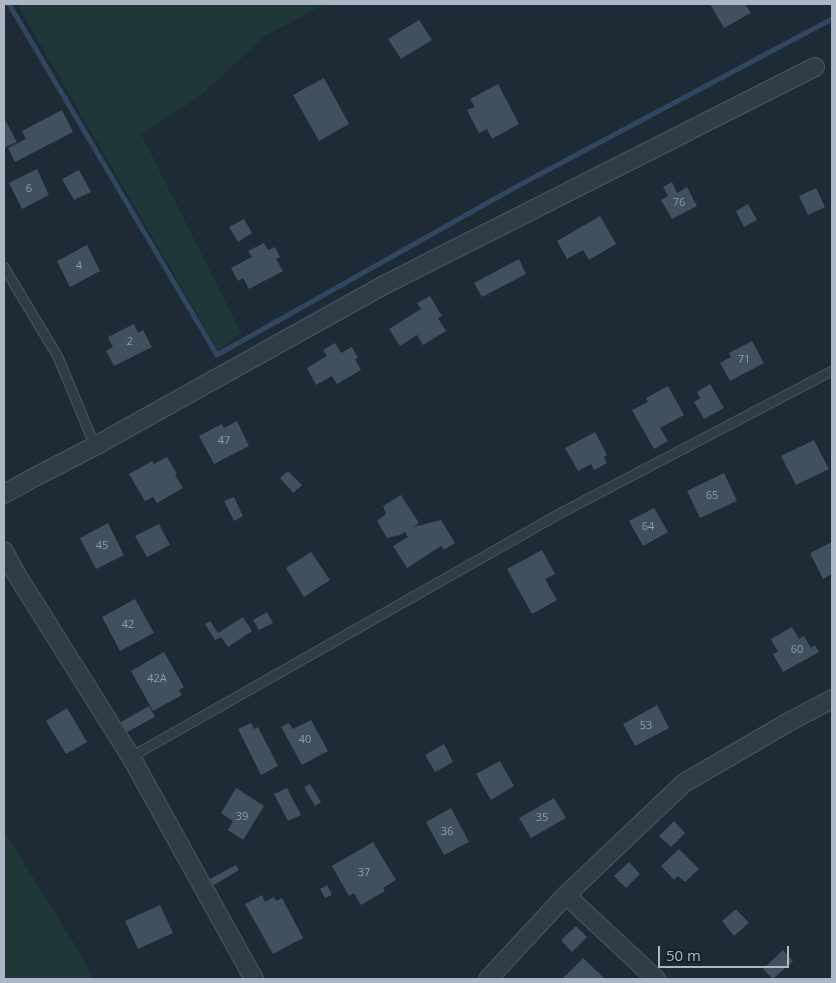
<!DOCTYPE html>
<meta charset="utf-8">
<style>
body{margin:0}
#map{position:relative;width:836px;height:983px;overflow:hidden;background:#1e2a36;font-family:"Open Sans",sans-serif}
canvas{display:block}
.frame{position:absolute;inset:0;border:5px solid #abb7c4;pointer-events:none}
.scale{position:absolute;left:658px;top:946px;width:131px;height:22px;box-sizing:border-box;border:2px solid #abb7c4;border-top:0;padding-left:6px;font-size:15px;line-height:18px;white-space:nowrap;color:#abb7c4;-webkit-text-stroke:4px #17212b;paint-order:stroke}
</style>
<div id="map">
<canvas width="836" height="983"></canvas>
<div class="frame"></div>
<div class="scale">50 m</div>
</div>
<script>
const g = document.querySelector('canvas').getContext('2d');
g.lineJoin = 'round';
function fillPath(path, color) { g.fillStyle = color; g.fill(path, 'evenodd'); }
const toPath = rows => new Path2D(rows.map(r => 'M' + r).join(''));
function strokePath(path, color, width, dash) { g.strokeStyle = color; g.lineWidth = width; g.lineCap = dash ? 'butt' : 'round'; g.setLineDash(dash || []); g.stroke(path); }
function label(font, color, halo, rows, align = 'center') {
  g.font = font + ' "Open Sans",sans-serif'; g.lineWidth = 5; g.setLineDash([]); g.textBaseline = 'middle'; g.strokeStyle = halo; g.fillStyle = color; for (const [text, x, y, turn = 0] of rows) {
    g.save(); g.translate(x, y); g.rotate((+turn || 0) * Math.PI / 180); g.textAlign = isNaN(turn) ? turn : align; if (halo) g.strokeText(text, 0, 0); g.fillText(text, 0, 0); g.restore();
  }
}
const green = toPath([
 [17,4,324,4,265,36,199,97,141,134,241,333,218,350],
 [4,831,72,940,94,979,4,979]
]);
const stream = toPath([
 [9,4,217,355,514,188,832,19]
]);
const building = toPath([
 [710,4,745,4,751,13,724,28],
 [419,20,432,40,401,59,388,39],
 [324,78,349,124,319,141,293,95],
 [498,84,519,124,492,139,487,129,479,133,467,110,475,107,470,99],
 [62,110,73,132,15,162,8,148,26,139,22,131],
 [4,118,17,142,4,148],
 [37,169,49,195,22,209,9,183],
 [79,170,91,192,74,200,62,179],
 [672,182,677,193,687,187,697,206,672,219,661,200,668,196,663,187],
 [816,188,825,207,808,215,799,196],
 [748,204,757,220,744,227,736,211],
 [600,216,616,244,589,260,583,250,567,259,557,241],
 [244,219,252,233,238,242,229,227],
 [264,243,268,250,275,247,280,257,276,259,283,271,249,289,243,278,238,281,231,268,252,257,248,251],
 [87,245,100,271,70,287,57,261],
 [519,259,526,274,482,297,474,283],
 [430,296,442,316,438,318,446,331,423,345,417,335,400,346,389,329,421,309,417,303],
 [134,324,138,333,143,330,152,347,114,366,106,351,113,347,108,337],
 [752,341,764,363,730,381,720,363,731,357,729,353],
 [335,343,341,353,352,347,358,358,355,359,361,370,337,384,332,376,316,385,307,368,327,356,323,350],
 [710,384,724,408,704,419,694,402,700,398,697,392],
 [668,386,684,415,660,428,668,441,654,449,632,410,648,402,646,398],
 [237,421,249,446,214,464,199,436,222,424,224,428],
 [595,432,607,455,604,457,607,463,594,470,591,464,578,471,565,448],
 [814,440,829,469,796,485,781,456],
 [167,457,177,474,175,475,183,488,157,503,153,497,145,501,129,474,152,461,154,464],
 [288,471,302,485,293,493,280,478],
 [724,473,737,501,700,518,687,491],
 [401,495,419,523,413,527,441,520,455,543,444,550,441,546,407,568,393,546,408,537,405,532,400,535,387,538,377,521,386,514,383,506],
 [234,497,243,516,234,521,224,501],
 [654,508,668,532,643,546,629,521],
 [108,523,124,555,96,569,80,538],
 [159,524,170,545,147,557,135,536],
 [832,542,832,574,823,579,810,553],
 [542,550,555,574,545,579,557,600,532,614,507,569],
 [311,552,330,580,304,597,286,568],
 [135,599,154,633,120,651,102,617],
 [267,612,273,623,259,630,253,620],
 [243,617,252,631,228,647,221,637,215,640,205,624,210,621,218,633],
 [792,627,799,639,804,636,811,648,815,645,819,652,783,672,773,654,778,652,771,639],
 [164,652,184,687,179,690,182,695,153,711,131,671],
 [657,705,669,728,635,746,623,724],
 [149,706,155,717,127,732,121,722],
 [67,708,87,742,66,754,46,721],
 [311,720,328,751,302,765,281,727,289,723,293,729],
 [251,723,254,729,258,727,278,766,261,775,238,729],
 [444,744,453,762,435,772,425,755],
 [500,761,514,786,491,800,476,774],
 [310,784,321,802,315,806,304,787],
 [236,788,264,806,243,840,228,830,233,821,221,813],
 [287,788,301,815,288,821,274,794],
 [554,798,566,818,531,838,519,818],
 [451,808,469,842,444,855,426,822],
 [674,821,685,833,671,847,659,836],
 [373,842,396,880,383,888,385,891,361,905,354,893,349,896,332,866],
 [679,849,699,869,685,882,678,876,674,880,661,866],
 [629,862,640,874,626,888,614,876],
 [236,865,239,870,214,885,210,879],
 [327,885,332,895,325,898,320,889],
 [262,895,265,902,274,897,276,901,282,898,303,938,273,954,245,904],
 [160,905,173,933,138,949,125,921],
 [736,909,749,923,734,936,722,921],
 [576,926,587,937,572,952,561,940],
 [783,950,793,961,773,979,763,969],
 [583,958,605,979,562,979]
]);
const lane = toPath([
 [4,267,58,357,95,446],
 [131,757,559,514,832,371]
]);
const street = toPath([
 [4,494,33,478,95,446,384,285,815,67],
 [4,551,15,572,131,757,254,979],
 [566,895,656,979],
 [488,979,566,895,684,783,787,723,832,699]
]);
const numberNames = [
 ["6",29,189],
 ["76",679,203],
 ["4",79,266],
 ["2",130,342],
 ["71",744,360],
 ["47",224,441],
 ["65",712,496],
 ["64",648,527],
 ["45",102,546],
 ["42",128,625],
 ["60",797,650],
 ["42А",157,679],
 ["53",646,726],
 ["40",305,740],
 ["39",242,817],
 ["35",542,818],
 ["36",447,832],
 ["37",364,873]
];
fillPath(green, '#203737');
strokePath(stream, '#30475f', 5);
fillPath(building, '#41505f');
strokePath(lane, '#4c5762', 11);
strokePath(street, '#4c5762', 20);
strokePath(lane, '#313c47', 9);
strokePath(street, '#313c47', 18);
label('11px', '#909dab', null, numberNames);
</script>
